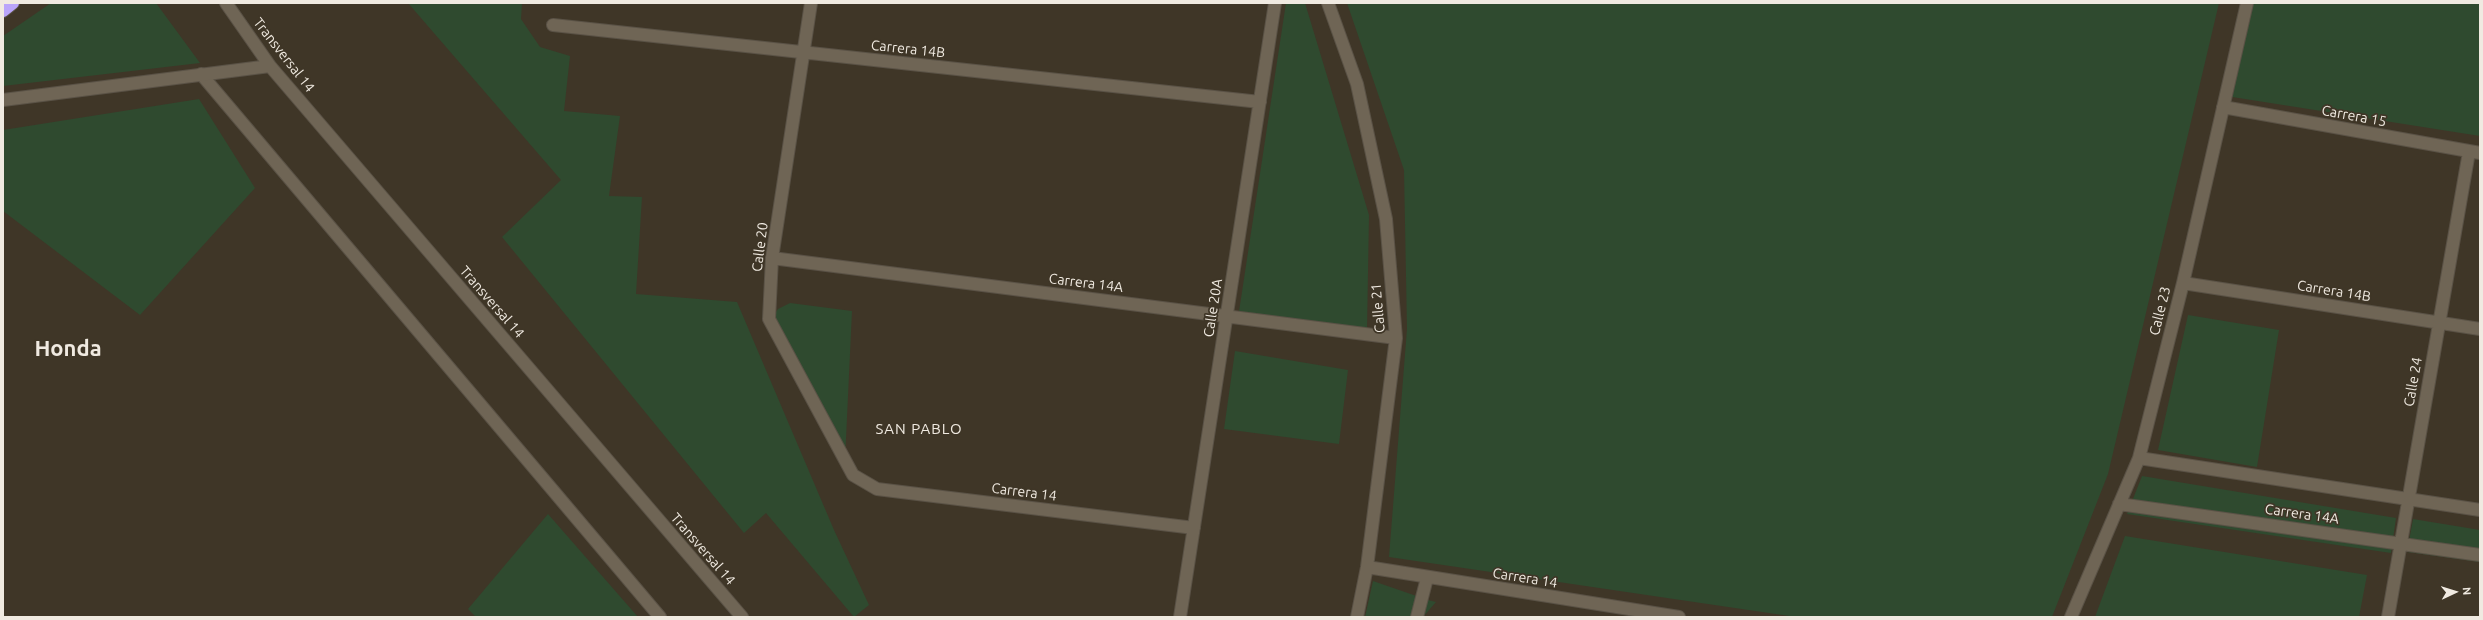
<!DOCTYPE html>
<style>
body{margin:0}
#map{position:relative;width:2483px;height:620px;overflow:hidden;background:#3f3627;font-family:Ubuntu,sans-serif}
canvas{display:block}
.frame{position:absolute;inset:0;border:4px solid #f0eae1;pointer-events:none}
.north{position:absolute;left:2435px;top:572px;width:40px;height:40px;-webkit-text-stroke:3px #3f3627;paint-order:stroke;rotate:86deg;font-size:11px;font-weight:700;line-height:16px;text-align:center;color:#f0eae1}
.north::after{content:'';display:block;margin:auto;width:14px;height:18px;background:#f0eae1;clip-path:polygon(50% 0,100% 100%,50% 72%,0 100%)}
</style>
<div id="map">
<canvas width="2483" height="620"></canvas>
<div class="frame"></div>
<div class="north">N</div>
</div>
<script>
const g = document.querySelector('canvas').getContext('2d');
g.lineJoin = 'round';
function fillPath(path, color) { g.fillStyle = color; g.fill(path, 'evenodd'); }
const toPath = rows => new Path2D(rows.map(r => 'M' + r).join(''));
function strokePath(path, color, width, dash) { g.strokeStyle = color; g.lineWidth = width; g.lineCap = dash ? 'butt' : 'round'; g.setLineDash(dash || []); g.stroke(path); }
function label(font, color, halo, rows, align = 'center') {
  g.font = font + ' Ubuntu,sans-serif'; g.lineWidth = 3.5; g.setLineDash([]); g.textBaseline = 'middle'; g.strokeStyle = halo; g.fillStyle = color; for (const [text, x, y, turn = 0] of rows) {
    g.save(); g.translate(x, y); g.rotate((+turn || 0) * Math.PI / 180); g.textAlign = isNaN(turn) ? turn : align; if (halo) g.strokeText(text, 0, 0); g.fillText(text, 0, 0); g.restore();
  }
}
const green = toPath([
 [51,3,156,3,200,63,3,86,3,36],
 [408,3,522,3,521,19,540,47,570,56,564,111,620,116,609,196,642,197,636,294,737,302,834,530,869,605,854,617,766,513,744,533,502,237,561,180],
 [1286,3,1305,3,1369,215,1367,330,1238,318],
 [1347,3,2219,3,2108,474,2052,617,1796,617,1389,557,1407,329,1404,170],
 [2253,3,2480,3,2480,136,2226,96],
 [199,99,255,188,140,315,3,211,3,130],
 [790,303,852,311,845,460,772,317,778,309],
 [2188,315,2279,330,2257,467,2158,450],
 [1235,351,1348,370,1339,444,1224,429],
 [2142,476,2396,518,2391,553,2127,514],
 [548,514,638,617,476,617,468,609],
 [2413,519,2480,530,2480,562,2407,552],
 [2125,536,2367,575,2359,617,2095,617],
 [1373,581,1428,600,1436,602,1423,617,1365,617]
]);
const lane = toPath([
 [201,74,660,617]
]);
const street = toPath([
 [226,3,270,66,742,617],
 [811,3,772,258,769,319,853,475,877,489,1194,528],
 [1328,3,1357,84,1386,219,1396,338,1367,567,1357,617],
 [553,25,1260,102],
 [3,100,270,66],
 [2223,107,2480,153],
 [772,258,1396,338],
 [2183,283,2480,329],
 [2139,458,2480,510],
 [2119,504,2480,555],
 [1367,567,1679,617],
 [1180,617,1275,3],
 [1417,617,1427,578],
 [2071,617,2139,458,2183,283,2247,3],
 [2388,617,2469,152]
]);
const highway = toPath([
 [3,11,13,3]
]);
const streetNames = [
 ["Carrera 14B",908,49,6],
 ["Transversal 14",284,55,52],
 ["Carrera 15",2354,116,10],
 ["Calle 20",760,247,-83],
 ["Carrera 14A",1086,283,7],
 ["Carrera 14B",2334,291,9],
 ["Transversal 14",492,302,49],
 ["Calle 20A",1213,308,-81],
 ["Calle 21",1378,308,-95],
 ["Calle 23",2160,311,-76],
 ["Calle 24",2413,382,-80],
 ["Carrera 14",1024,492,7],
 ["Carrera 14A",2302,514,8],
 ["Transversal 14",703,549,49],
 ["Carrera 14",1525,578,9]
];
const neighbourhoodNames = [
 ["SAN PABLO",919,429]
];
const townNames = [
 ["Honda",68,349]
];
fillPath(green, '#2f4a2f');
strokePath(lane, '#5a5246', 14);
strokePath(street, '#5a5246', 14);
strokePath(highway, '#5a5246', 14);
strokePath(lane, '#6f6555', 12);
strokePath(street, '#6f6555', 12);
strokePath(highway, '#baa5fa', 12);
label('14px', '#f0eae1', '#3f3627', streetNames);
g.letterSpacing = '1px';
label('15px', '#f0eae1', '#3f3627', neighbourhoodNames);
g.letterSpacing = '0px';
label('bold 22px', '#f0eae1', '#3f3627', townNames);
</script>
